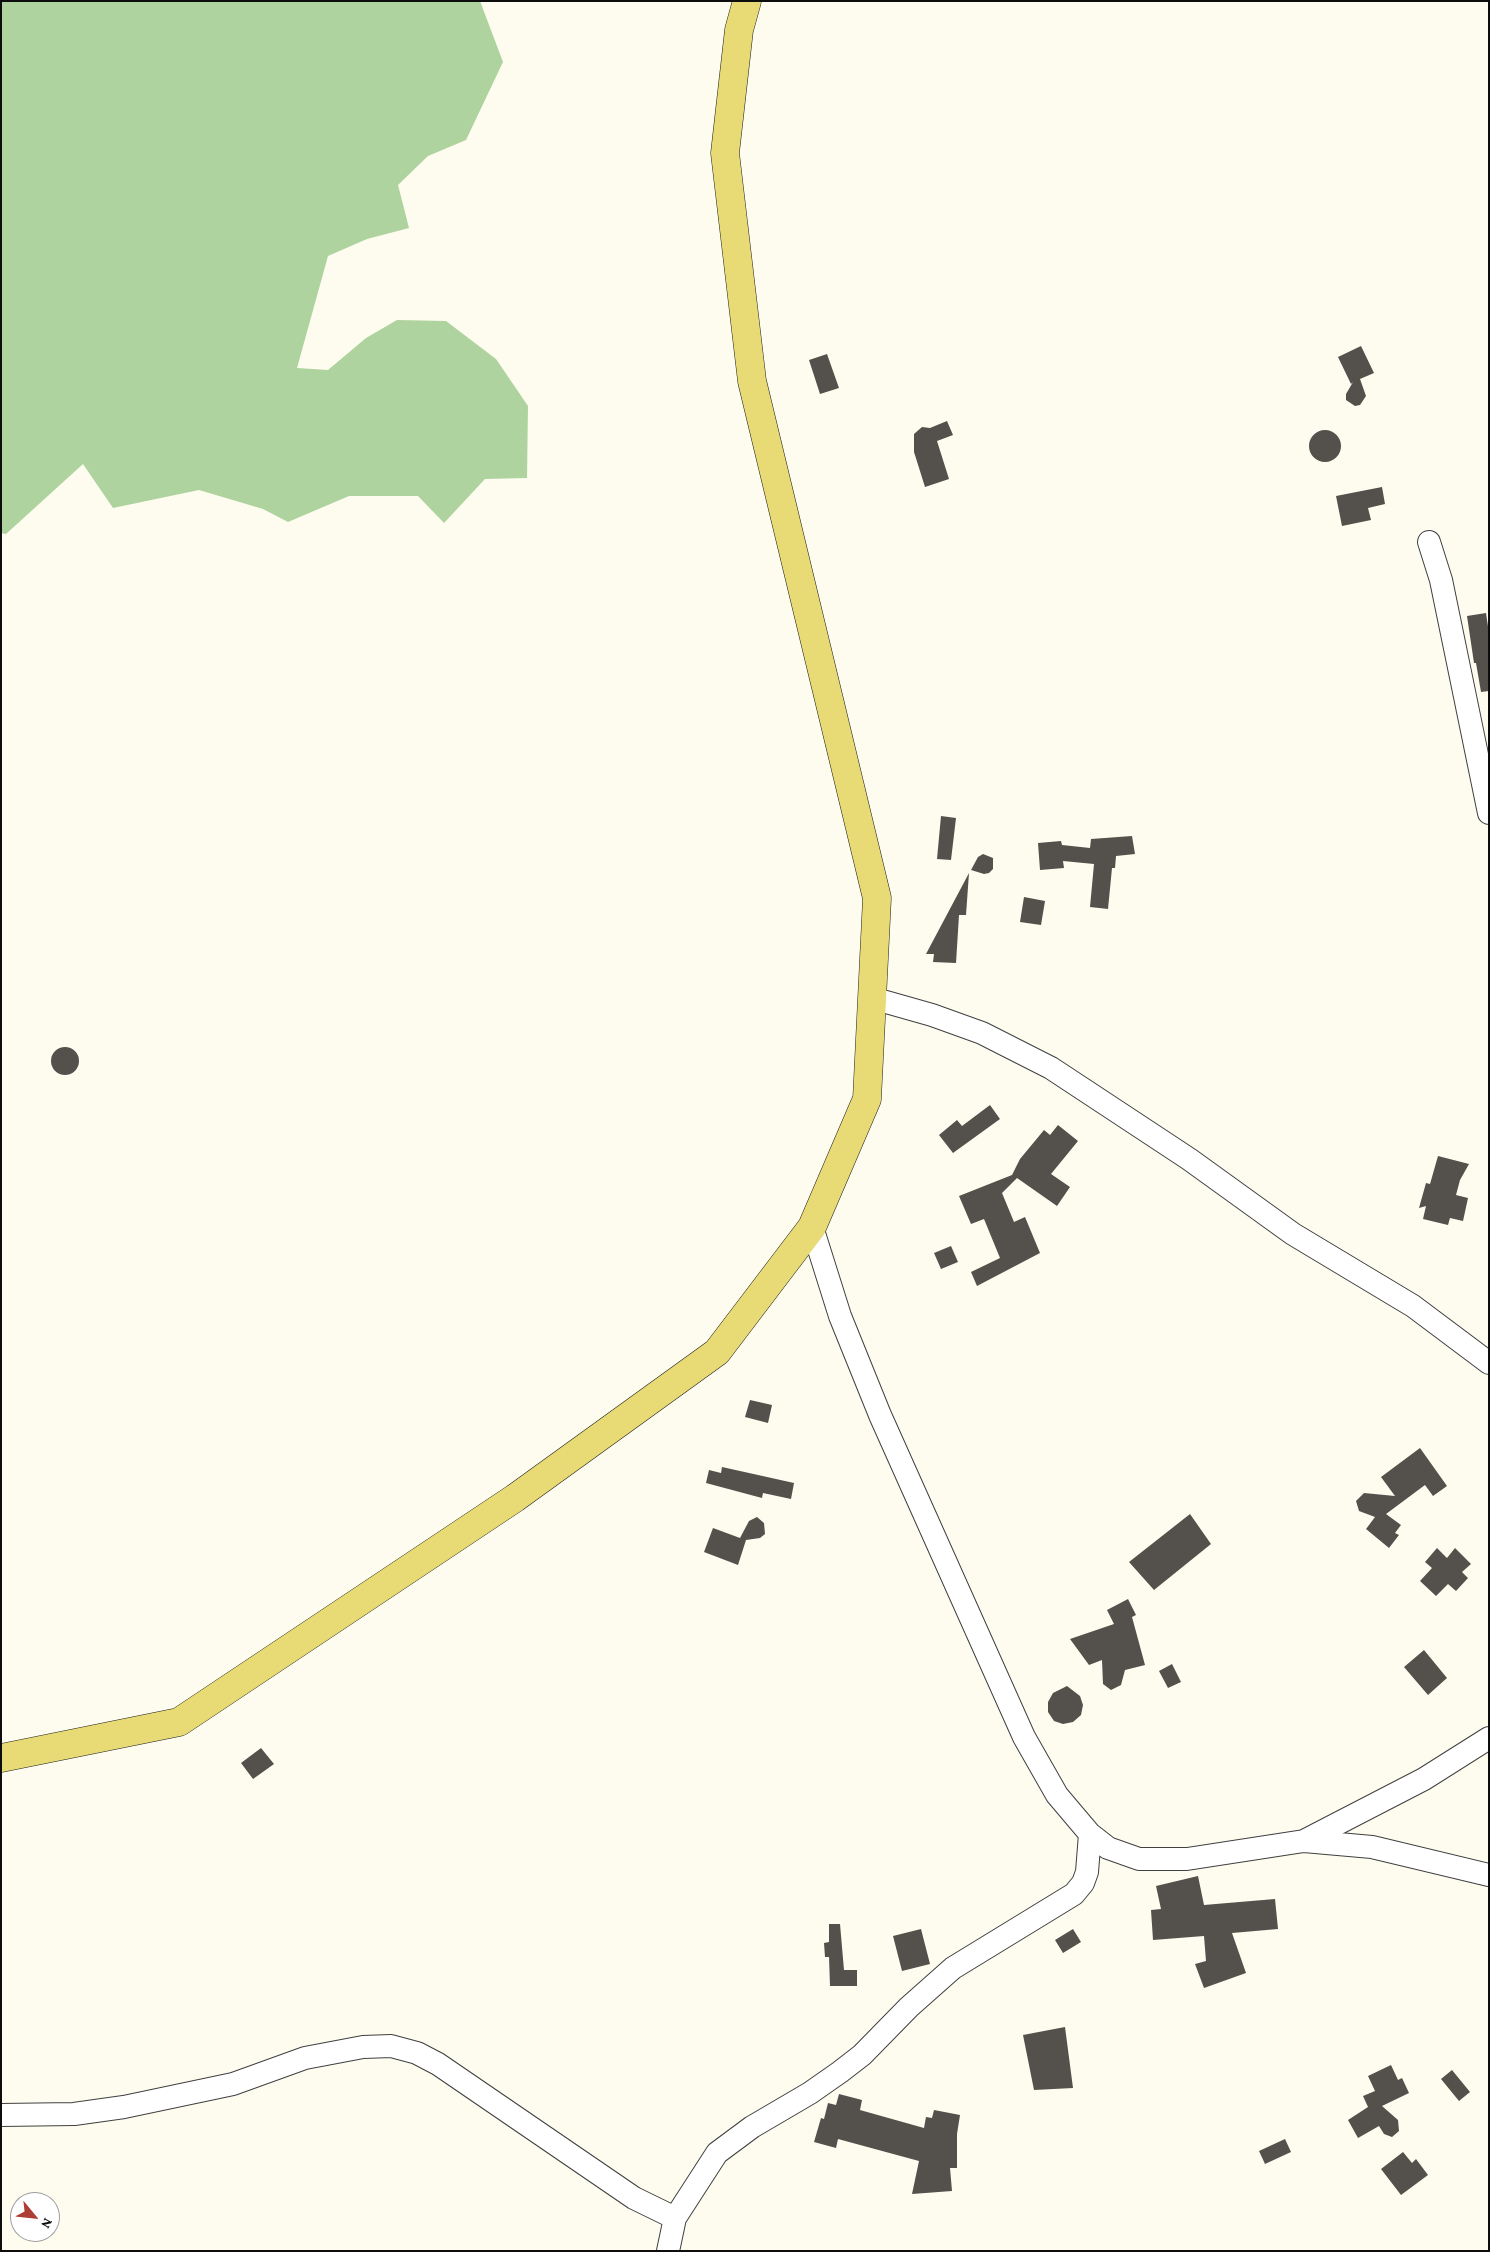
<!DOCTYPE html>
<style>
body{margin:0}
#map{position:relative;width:1490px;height:2252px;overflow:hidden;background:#fdfcef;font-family:"Crimson Pro",serif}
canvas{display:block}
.frame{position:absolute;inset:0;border:2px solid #0d0d0d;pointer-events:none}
.north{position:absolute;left:10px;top:2192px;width:50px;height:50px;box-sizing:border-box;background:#fff;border:1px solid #9e9e9e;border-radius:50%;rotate:118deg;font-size:14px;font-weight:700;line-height:20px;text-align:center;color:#0d0d0d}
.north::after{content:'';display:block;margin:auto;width:18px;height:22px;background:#ad3e35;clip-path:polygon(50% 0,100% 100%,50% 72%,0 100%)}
</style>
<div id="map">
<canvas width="1490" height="2252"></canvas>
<div class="frame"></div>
<div class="north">N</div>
</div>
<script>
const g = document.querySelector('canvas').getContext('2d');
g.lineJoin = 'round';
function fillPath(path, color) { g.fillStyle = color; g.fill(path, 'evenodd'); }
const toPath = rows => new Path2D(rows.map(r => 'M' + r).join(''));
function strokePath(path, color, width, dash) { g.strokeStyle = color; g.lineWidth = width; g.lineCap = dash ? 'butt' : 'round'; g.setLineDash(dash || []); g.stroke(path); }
const forest = toPath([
 [1,1,480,1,503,62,466,140,428,156,398,185,409,228,367,239,328,256,297,368,328,370,366,338,397,320,446,321,496,359,528,406,527,478,485,479,444,523,418,496,349,496,288,522,263,509,199,490,113,508,83,464,6,534,1,533]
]);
const building = toPath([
 [1361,346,1374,373,1360,379,1366,396,1360,405,1355,406,1346,400,1346,394,1353,382,1351,384,1338,357],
 [827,354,839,388,820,394,809,360],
 [947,421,953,435,937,441,949,479,925,487,914,452,914,434,922,427,930,428],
 '1309 446a16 16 0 1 1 32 0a16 16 0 1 1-32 0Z',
 [1382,487,1385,504,1368,508,1371,520,1342,526,1336,496],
 [1486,613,1489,633,1489,691,1481,692,1476,663,1474,663,1467,616],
 [941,816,956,818,951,860,937,859],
 [1132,836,1135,854,1116,856,1115,868,1112,868,1108,909,1090,907,1094,864,1063,861,1064,868,1040,870,1038,843,1061,841,1062,845,1090,848,1091,839],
 [983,854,993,858,993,869,989,873,984,874,971,870,978,857],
 [969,873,966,915,959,915,956,963,933,962,934,954,926,954],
 [1024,897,1045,901,1041,925,1020,922],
 '51 1061a14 14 0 1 1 28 0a14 14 0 1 1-28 0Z',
 [990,1105,1000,1119,953,1153,939,1135,957,1120,962,1126],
 [1058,1125,1078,1141,1051,1174,1070,1187,1057,1206,1017,1178,1002,1193,1014,1222,1025,1217,1040,1253,977,1286,971,1272,1000,1258,984,1219,971,1224,959,1196,1012,1175,1020,1159,1044,1130,1050,1135],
 [1438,1156,1469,1164,1460,1180,1456,1195,1468,1198,1463,1221,1450,1218,1448,1225,1423,1219,1426,1206,1419,1208,1426,1183,1430,1184],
 [951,1246,958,1262,941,1269,934,1253],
 [750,1400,772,1405,768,1423,745,1417],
 [1420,1448,1447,1486,1433,1496,1425,1485,1386,1514,1401,1525,1395,1533,1399,1535,1389,1548,1366,1529,1375,1517,1359,1511,1356,1501,1364,1493,1395,1496,1381,1477],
 [722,1467,794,1483,791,1499,763,1493,762,1498,706,1483,709,1470,721,1473],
 [1190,1514,1211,1544,1154,1590,1129,1562],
 [757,1517,764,1523,765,1534,760,1538,746,1540,738,1565,704,1552,713,1528,740,1538,749,1521],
 [1437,1548,1447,1558,1455,1548,1471,1564,1462,1572,1468,1578,1456,1591,1448,1584,1436,1596,1420,1581,1432,1568,1425,1562],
 [1128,1599,1136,1615,1132,1617,1145,1665,1125,1670,1121,1685,1111,1690,1103,1684,1102,1660,1089,1665,1070,1639,1114,1624,1107,1610],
 [1424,1650,1447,1678,1428,1695,1404,1667],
 [1172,1664,1181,1682,1168,1688,1159,1671],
 [1067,1686,1080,1696,1083,1705,1081,1715,1073,1722,1063,1724,1054,1721,1048,1712,1048,1702,1053,1693],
 [261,1748,274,1764,253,1779,241,1763],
 [1198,1876,1204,1905,1275,1899,1278,1929,1232,1933,1246,1973,1204,1988,1195,1964,1206,1961,1204,1936,1153,1940,1151,1910,1161,1909,1156,1886],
 [829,1924,840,1924,844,1970,857,1970,857,1986,830,1986,829,1957,825,1957,824,1943,829,1942],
 [921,1929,930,1964,902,1971,893,1936],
 [1073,1929,1081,1942,1063,1953,1055,1940],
 [1065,2027,1073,2088,1034,2090,1023,2035],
 [1391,2065,1398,2080,1402,2078,1409,2093,1382,2106,1398,2120,1399,2131,1392,2137,1384,2134,1379,2126,1358,2138,1348,2120,1368,2107,1363,2096,1375,2091,1368,2076],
 [1452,2070,1470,2092,1459,2101,1441,2079],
 [839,2094,862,2100,860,2110,924,2128,926,2117,932,2118,934,2110,960,2115,957,2134,957,2168,950,2168,952,2191,912,2194,919,2161,838,2139,836,2148,814,2142,821,2118,824,2119,828,2103,836,2105],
 [1285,2139,1291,2152,1265,2164,1259,2151],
 [1403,2152,1412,2163,1416,2159,1428,2175,1401,2195,1381,2169]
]);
const minor = toPath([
 [1429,542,1441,580,1489,813],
 [872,998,932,1015,982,1033,1051,1068,1189,1159,1293,1234,1413,1306,1489,1363],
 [812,1227,840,1316,880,1415,1024,1737,1057,1795,1090,1834,1108,1848,1139,1859,1187,1859,1304,1841,1372,1847,1489,1875],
 [1304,1841,1424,1779,1489,1738],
 [1,2115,74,2114,124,2107,233,2084,305,2058,363,2047,391,2046,417,2053,438,2064,634,2198,675,2218],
 [668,2251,675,2218,717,2153,752,2127,810,2093,840,2072,862,2055,909,2007,953,1968,1074,1894,1083,1883,1087,1872,1090,1834]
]);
const major = toPath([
 [1,1758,179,1722,515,1498,717,1352,812,1227,867,1099,877,898,752,381,725,153,739,30,747,1]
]);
fillPath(forest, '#afd39e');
fillPath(building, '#54504b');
strokePath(minor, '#404040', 24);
strokePath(major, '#1e1e1e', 29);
strokePath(minor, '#fff', 22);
strokePath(major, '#e8da74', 28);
</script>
